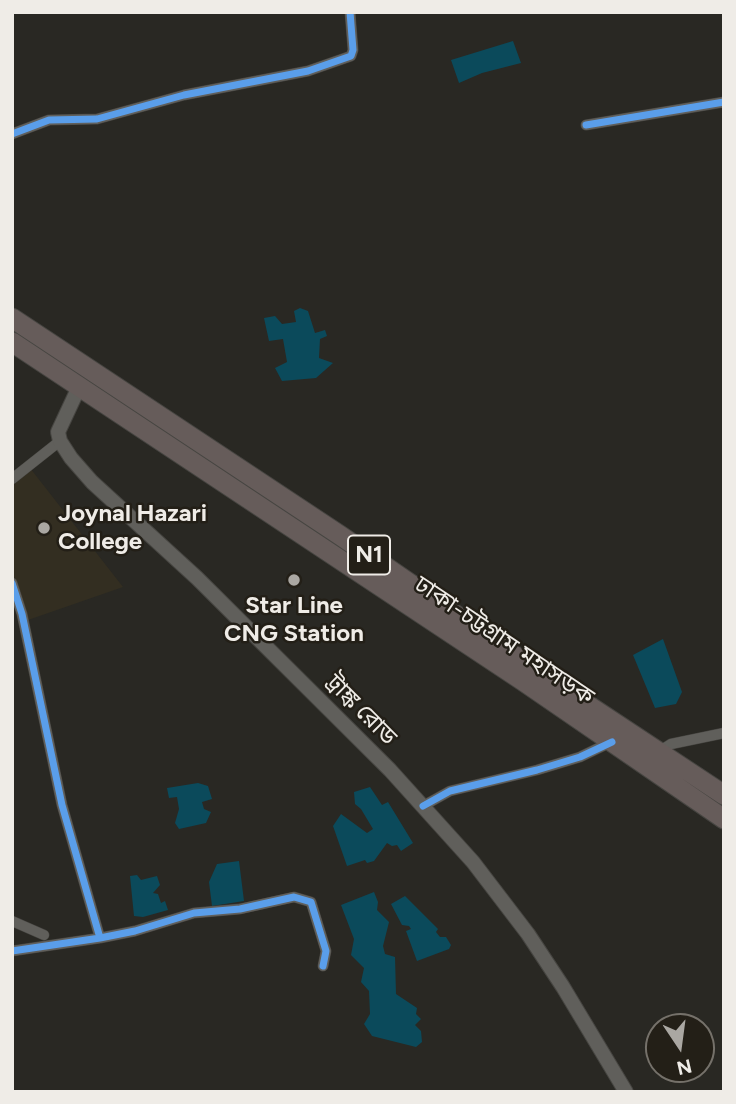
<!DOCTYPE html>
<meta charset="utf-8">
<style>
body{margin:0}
#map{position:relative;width:736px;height:1104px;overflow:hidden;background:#292823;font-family:Figtree,sans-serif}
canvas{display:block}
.frame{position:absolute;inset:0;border:14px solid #efece7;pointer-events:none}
.north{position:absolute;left:645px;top:1013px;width:70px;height:70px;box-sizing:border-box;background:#231f17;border:2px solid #75716a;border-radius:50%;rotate:167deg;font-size:19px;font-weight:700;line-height:28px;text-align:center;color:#efece7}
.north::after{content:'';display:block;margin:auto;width:24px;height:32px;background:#aaa7a2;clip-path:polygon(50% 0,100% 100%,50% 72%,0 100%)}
</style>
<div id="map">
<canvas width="736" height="1104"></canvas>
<div class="frame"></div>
<div class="north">N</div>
</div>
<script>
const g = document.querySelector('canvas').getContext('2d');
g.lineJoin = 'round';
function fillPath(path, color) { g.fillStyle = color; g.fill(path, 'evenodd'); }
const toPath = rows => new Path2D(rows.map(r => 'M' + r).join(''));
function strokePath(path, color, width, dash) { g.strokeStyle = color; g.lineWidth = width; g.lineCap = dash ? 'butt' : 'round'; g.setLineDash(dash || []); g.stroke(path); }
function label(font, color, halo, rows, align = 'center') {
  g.font = font + ' Figtree,"Noto Sans Bengali",sans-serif'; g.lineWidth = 5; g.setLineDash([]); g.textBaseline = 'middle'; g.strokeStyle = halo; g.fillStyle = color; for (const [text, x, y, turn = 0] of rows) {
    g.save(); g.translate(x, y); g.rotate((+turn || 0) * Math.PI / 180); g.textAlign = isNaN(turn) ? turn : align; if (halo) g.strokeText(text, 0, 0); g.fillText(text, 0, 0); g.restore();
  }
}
const built = toPath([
 [30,468,123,587,28,620,12,571,12,485]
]);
const water = toPath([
 [513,41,521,63,482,73,459,83,451,60],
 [300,308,308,311,315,333,325,330,327,336,320,339,319,358,333,363,316,378,282,381,275,368,287,362,283,339,269,341,264,318,275,316,282,324,296,322,294,311],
 [663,639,682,692,676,704,655,708,633,655],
 [198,783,208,786,212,799,202,802,204,809,211,812,206,823,179,829,175,823,179,809,177,797,169,798,167,788],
 [370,787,382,805,388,802,413,843,401,851,397,845,392,846,387,843,374,861,367,863,365,860,347,866,333,826,341,814,367,833,373,829,361,809,355,804,354,792],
 [239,861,244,901,212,906,209,882,217,864],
 [137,875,141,880,157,876,160,885,153,893,158,894,161,903,165,901,168,910,143,917,134,916,130,876],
 [374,892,378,902,377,910,389,922,383,946,385,954,395,957,396,994,417,1008,416,1014,421,1019,415,1025,421,1031,422,1042,416,1047,372,1036,364,1024,370,1014,369,991,361,982,364,968,351,955,354,939,341,905],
 [405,896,438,929,436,932,440,937,446,937,451,945,449,949,417,961,406,931,411,929,409,926,402,925,391,904]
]);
const street = toPath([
 [586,125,724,102],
 [12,134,49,120,97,119,184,95,308,71,351,56,353,50,350,12],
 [12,479,60,441],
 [12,583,22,614,62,805,100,938],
 [660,751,671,744,724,733],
 [423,806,450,791,537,770,580,757,611,742],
 [12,921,44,935],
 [12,951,100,938,135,931,194,913,240,909,294,897,311,902,326,951,323,966]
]);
const secondary = toPath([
 [79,387,58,432,60,441,71,458,92,482,197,578,390,770,473,862,528,934,563,987,626,1092]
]);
const highway = toPath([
 [12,318,341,536,553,682,724,795],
 [12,342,523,681,724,819]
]);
const cycleway = toPath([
 [586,125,724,102],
 [12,134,49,120,97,119,184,95,308,71,351,56,353,50,350,12],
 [12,583,22,614,62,805,100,938],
 [423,806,450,791,537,770,580,757,612,742],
 [12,951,100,938,135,931,194,913,240,909,294,897,311,902,326,951,323,966]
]);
const markers = [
 [44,528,7,"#aaa7a2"],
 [294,580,7,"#aaa7a2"]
];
const shields = [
 [369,555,42]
];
const shieldNames = [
 ["N1",369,555]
];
const poiNames = [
 ["Joynal Hazari",58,514],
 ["College",58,542],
 ["Star Line",294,606,"center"],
 ["CNG Station",294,634,"center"]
];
const streetNames = [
 ["ঢাকা-চট্টগ্রাম মহাসড়ক",504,641,34],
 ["ট্রাঙ্ক রোড",361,710,45]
];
fillPath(built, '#332e21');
fillPath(water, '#0b4a5b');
strokePath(street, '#464541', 11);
strokePath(secondary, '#464541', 16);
strokePath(highway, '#464541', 21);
strokePath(street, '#605f5b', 10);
strokePath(secondary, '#605f5b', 14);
strokePath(highway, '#665c5a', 19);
strokePath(cycleway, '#5a9eea', 7);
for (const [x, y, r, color] of markers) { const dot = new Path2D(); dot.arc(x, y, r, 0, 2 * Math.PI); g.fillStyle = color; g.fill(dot); strokePath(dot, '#231f17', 2.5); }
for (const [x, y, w] of shields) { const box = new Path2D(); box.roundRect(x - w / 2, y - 19.5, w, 39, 5); g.fillStyle = '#231f17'; g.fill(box); strokePath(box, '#efece7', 2); }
label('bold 23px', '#efece7', null, shieldNames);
label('bold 24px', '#efece7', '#231f17', poiNames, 'left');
label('24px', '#efece7', '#231f17', streetNames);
</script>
